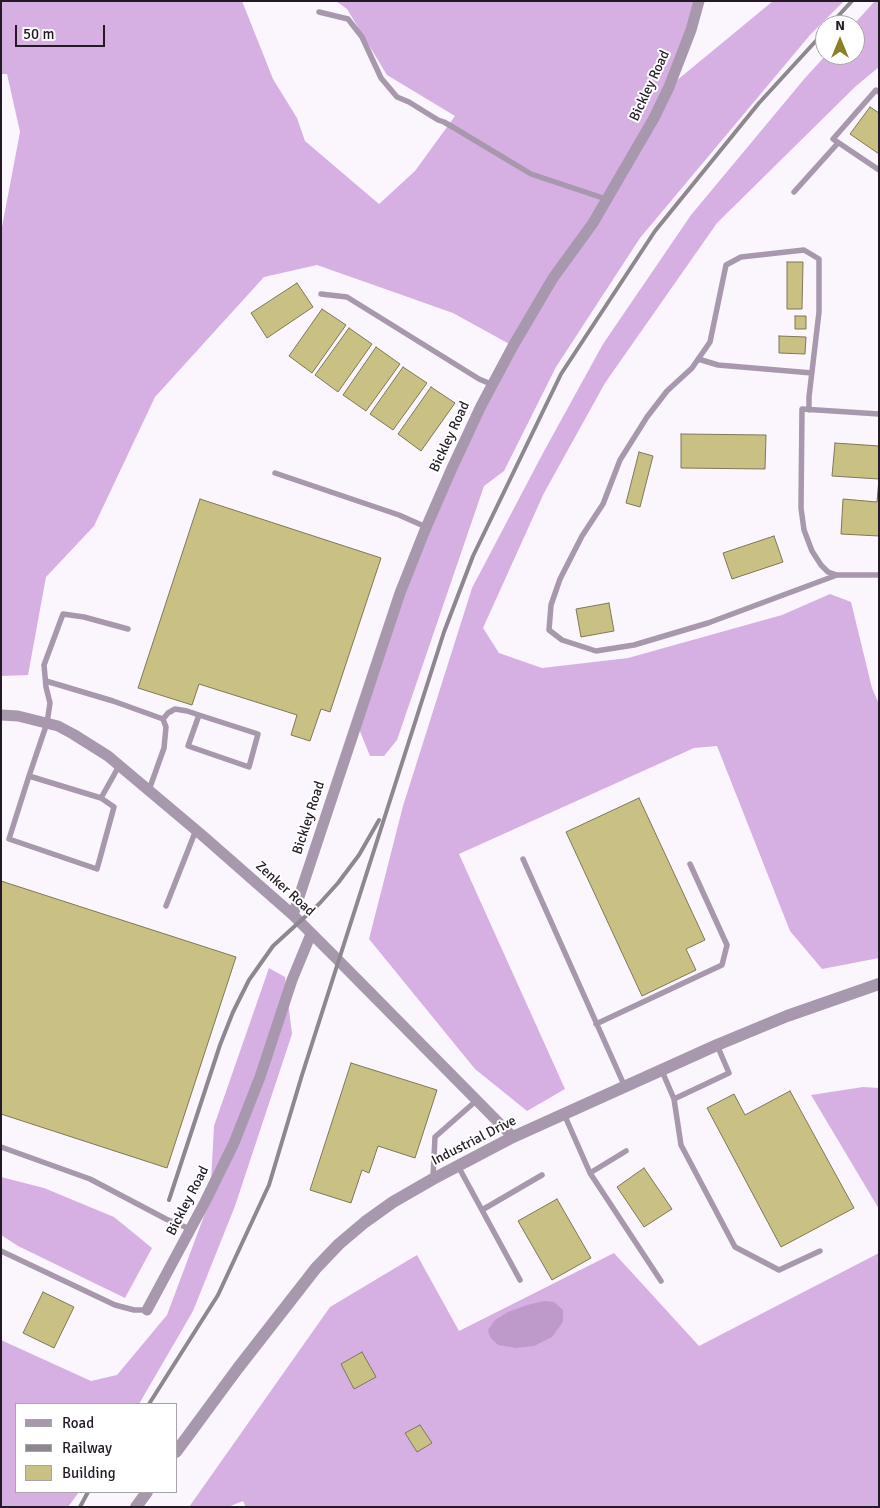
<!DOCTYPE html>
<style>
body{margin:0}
#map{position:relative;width:880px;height:1508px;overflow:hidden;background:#fbf6fd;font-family:Signika,sans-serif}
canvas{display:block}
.frame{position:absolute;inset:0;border:2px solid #231a26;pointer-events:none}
.legend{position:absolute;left:15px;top:1403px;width:162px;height:90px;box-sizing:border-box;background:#fff;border:1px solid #a7a3a8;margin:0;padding:6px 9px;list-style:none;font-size:15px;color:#231a26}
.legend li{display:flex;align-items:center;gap:10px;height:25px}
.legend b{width:25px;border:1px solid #a7a3a8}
.north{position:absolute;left:815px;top:15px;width:50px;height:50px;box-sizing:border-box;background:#fff;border:1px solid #a7a3a8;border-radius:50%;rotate:0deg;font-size:14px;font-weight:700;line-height:20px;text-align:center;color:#231a26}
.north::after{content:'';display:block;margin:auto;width:18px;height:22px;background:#8d7f26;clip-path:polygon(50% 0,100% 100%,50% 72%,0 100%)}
.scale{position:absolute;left:15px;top:25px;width:90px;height:22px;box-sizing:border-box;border:2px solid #231a26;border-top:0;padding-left:6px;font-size:15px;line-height:18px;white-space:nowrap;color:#231a26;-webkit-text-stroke:4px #fff;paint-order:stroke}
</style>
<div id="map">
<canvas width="880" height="1508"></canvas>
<div class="frame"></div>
<ul class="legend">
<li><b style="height:6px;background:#a898ad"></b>Road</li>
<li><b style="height:6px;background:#8e8790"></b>Railway</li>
<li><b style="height:14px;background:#c9c083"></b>Building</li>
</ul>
<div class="north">N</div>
<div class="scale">50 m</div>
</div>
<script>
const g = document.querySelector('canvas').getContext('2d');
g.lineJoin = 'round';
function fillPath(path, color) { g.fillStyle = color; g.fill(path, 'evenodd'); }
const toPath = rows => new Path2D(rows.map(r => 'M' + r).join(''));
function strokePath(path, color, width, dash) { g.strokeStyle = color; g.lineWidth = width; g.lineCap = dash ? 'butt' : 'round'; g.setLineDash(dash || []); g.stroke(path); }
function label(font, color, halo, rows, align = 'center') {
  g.font = font + ' Signika,sans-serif'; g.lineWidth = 4; g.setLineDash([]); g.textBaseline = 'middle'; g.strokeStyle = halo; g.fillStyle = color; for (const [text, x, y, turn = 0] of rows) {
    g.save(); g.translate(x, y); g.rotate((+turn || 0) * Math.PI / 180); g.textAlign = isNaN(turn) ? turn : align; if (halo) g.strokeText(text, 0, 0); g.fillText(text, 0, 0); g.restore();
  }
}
const forest = toPath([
 [1,1,242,1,273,79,297,118,305,141,379,204,415,171,455,116,387,75,347,9,336,1,699,1,670,86,773,1,844,1,810,35,640,238,556,367,504,471,484,486,397,740,384,756,370,756,357,724,400,593,513,346,453,313,317,265,264,277,155,397,94,526,46,577,28,675,1,676,1,232,20,132,7,74,1,74],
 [875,1,879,1,879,67,856,86,717,223,605,383,544,493,483,628,499,653,542,668,628,658,782,615,830,594,851,602,872,688,879,704,879,958,822,969,790,931,717,746,694,748,459,854,565,1089,527,1111,475,1069,369,939,403,806,472,588,543,453,603,344,691,215,805,78,826,55,855,55,855,25,853,25],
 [269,968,285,977,292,1034,235,1206,193,1311,139,1404,16,1404,16,1492,79,1492,68,1507,1,1507,1,1340,91,1381,117,1375,167,1315,210,1200,214,1126],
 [863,1087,879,1088,879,1209,811,1095],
 [1,1177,44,1188,114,1217,152,1248,125,1298,18,1246,1,1235],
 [614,1253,699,1346,879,1253,879,1507,246,1507,243,1501,228,1507,189,1507,330,1307,417,1255,459,1331]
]);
const water = toPath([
 [544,1301,554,1302,563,1310,563,1322,552,1337,534,1346,516,1348,498,1345,490,1337,488,1330,495,1320,508,1312,527,1305]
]);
const building = toPath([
 [870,107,879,113,879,154,850,134,870,107],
 [787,262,803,262,802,309,787,309,787,262],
 [297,283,313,307,267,338,251,313,297,283],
 [322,309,346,325,312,373,289,356,322,309],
 [795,316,806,316,806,329,795,329,795,316],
 [349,328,372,344,338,392,315,375,349,328],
 [779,336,806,337,805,354,779,353,779,336],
 [376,347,400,364,366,411,343,395,376,347],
 [403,367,427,383,393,430,370,414,403,367],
 [431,387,455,403,421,451,398,434,431,387],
 [681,434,766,435,765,469,681,468,681,434],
 [835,443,879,446,879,536,841,534,843,499,877,502,879,479,832,476,835,443],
 [639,452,653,456,640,507,626,503,639,452],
 [200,499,381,558,330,712,321,709,310,741,291,735,297,715,199,684,192,705,138,688,200,499],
 [774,536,783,562,732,579,723,553,774,536],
 [609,603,614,631,581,637,576,609,609,603],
 [639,798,705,940,686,949,696,970,642,996,566,832,639,798],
 [1,881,236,957,167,1168,1,1114,1,881],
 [351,1063,437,1090,415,1158,378,1146,369,1173,362,1170,351,1203,310,1190,351,1063],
 [790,1091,854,1208,781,1247,707,1108,734,1094,745,1115,790,1091],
 [644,1168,672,1209,644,1227,617,1187,644,1168],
 [557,1199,591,1258,552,1280,518,1221,557,1199],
 [43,1292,74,1307,54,1348,23,1333,43,1292],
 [362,1352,376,1377,354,1389,341,1364,362,1352],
 [420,1425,432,1443,417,1452,405,1433,420,1425]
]);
const service = toPath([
 [319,12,348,19,362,37,381,78,397,97,409,102,438,120,444,122,456,129,531,174,606,199],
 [879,92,876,90,833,139,879,170],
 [794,192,838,143],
 [321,294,347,297,479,379,493,385],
 [698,359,718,365,812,373],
 [809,410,809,397,819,312,819,259,804,250,741,257,726,265,710,342,692,368,667,391,647,417,620,460,603,504,582,536,560,579,551,605,549,630,562,640,596,651,634,645,708,623,837,575],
 [879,414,802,409,801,508,804,530,812,551,821,565,828,572,837,575,879,575],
 [275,473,399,515,426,527],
 [46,681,113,701,163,719,166,727,164,748,149,790],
 [163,719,168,713,175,709,187,711,199,715,258,734,249,767,188,746,199,715],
 [29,776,101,798,114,807,97,869,9,839,29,776,47,723,50,703,46,687,44,665,63,614,84,617,128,629],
 [101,798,119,766],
 [523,859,625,1087],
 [166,906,196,830],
 [596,1024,722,965,727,945,690,864],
 [662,1071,674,1099,681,1145,735,1247,779,1270,820,1251],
 [674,1099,729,1073,717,1045],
 [564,1114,590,1173,661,1281],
 [1,1147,90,1179,166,1219,190,1229],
 [458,1166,520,1280],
 [590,1173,626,1151],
 [433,1177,435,1137,477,1100],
 [482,1210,542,1175],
 [1,1251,115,1305,134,1310,147,1310]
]);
const minor = toPath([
 [1,715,18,716,58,726,73,734,108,756,203,836,293,915,339,961,513,1137],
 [293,915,400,593,425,530,452,468,481,406,513,346,553,278,593,223,654,118,669,87,691,30,699,1],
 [147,1310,205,1202,234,1143,260,1077,292,980,311,934]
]);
const tertiary = toPath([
 [176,1452,238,1368,316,1268,339,1244,365,1222,393,1202,433,1179,513,1137,717,1045,787,1016,879,984],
 [136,1507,147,1492]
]);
const rail = toPath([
 [830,25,852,1],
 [169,1200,220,1045,233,1012,249,980,273,946,319,904,338,883,359,855,379,820],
 [149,1404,218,1295,269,1185,302,1075,444,632,473,556,561,374,655,231,759,103,825,31],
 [80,1507,88,1492]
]);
const streetNames = [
 ["Bickley Road",650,86,-65],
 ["Bickley Road",450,437,-65],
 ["Bickley Road",309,818,-72],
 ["Zenker Road",285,889,42],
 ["Industrial Drive",474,1141,-27],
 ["Bickley Road",188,1201,-63]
];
fillPath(forest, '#d6b0e3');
fillPath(water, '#be9acb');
fillPath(building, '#c9c083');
strokePath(building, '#7d7857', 1);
strokePath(service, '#a898ad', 5.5);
strokePath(minor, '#a898ad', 11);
strokePath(tertiary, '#a898ad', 12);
strokePath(rail, '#8e8790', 4);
label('14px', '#231a26', '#fff', streetNames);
</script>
